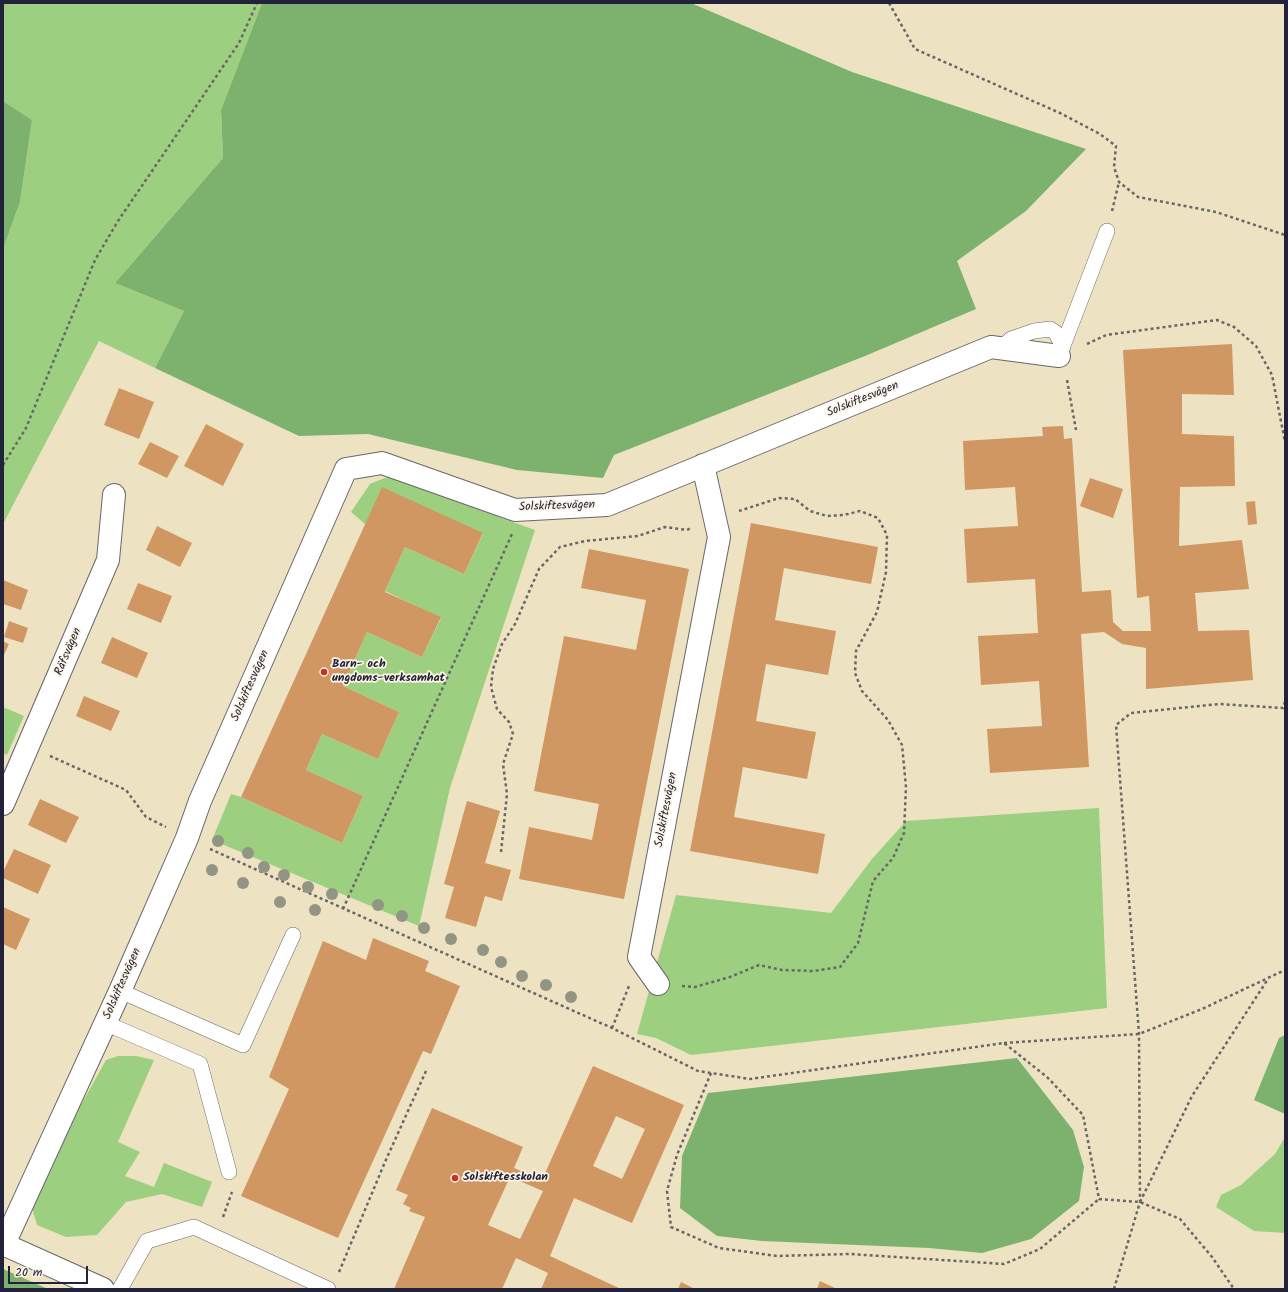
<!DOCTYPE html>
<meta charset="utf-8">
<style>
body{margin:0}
#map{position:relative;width:1288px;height:1292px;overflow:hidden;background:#ede3c2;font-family:Kalam,sans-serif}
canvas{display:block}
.frame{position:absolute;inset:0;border:4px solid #22223b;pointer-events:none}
.scale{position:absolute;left:8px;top:1266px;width:80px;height:18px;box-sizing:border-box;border:2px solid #22223b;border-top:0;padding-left:5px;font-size:12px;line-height:14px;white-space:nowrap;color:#22223b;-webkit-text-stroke:3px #fcf5e5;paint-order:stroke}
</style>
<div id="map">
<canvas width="1288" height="1292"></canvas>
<div class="frame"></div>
<div class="scale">20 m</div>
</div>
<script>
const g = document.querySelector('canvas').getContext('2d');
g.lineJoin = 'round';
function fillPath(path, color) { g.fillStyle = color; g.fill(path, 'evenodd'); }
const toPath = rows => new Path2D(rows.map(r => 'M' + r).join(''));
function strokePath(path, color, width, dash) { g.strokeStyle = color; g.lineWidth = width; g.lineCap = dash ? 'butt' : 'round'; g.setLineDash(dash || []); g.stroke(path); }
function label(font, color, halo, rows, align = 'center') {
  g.font = font + ' Kalam,sans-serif'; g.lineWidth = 3.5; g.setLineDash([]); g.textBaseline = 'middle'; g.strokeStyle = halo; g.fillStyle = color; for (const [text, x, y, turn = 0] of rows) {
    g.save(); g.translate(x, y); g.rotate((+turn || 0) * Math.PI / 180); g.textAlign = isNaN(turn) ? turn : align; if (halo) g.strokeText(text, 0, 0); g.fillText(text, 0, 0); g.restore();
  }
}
const green = toPath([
 [3,3,262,3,221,110,223,158,115,283,184,311,155,368,99,341,3,524,3,249,20,202,32,120,3,101],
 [392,475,430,485,499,517,535,530,450,788,419,926,212,840,231,794,241,797,342,843,363,796,306,770,322,734,378,759,399,712,343,686,367,632,422,657,441,618,385,591,405,547,464,574,483,534,365,524,351,512,370,484],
 [3,707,24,716,7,755,3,753],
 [1099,808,1107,1008,691,1055,656,1038,637,1034,676,895,831,913,872,859,906,821],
 [118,1056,136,1056,154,1060,118,1142,140,1152,125,1176,154,1187,164,1163,212,1182,202,1207,162,1194,126,1202,97,1235,66,1237,37,1225,32,1208,34,1189,106,1060],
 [1285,1137,1285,1233,1254,1231,1216,1207,1221,1195,1241,1185,1275,1154]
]);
const forest = toPath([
 [262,3,691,3,852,72,1086,149,1026,211,957,261,976,309,865,356,614,455,603,478,517,470,368,434,299,436,155,368,184,311,115,283,223,158,221,110],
 [3,101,32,120,20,202,3,249],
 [1285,1035,1285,1114,1254,1100,1279,1038],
 [1017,1058,1073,1130,1084,1167,1079,1201,1031,1239,982,1253,929,1248,762,1241,717,1236,680,1208,682,1156,708,1093],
 [3,1269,48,1289,3,1289]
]);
const building = toPath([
 [1232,344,1234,395,1182,394,1182,434,1234,436,1235,486,1180,487,1179,546,1242,540,1249,589,1195,593,1198,631,1249,630,1253,680,1146,689,1146,648,1122,644,1104,632,1081,634,1089,767,990,773,987,729,1042,726,1039,681,981,685,978,636,1038,633,1035,579,967,583,964,529,1018,526,1015,487,965,490,963,441,1043,436,1042,427,1063,426,1064,439,1072,438,1082,592,1111,590,1113,622,1123,631,1151,631,1149,596,1137,598,1123,350],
 [119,388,154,402,139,439,104,425],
 [206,424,244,444,223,486,184,466],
 [150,442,179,456,167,478,138,464],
 [1090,478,1123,489,1113,518,1080,506],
 [382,487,483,533,464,574,405,547,385,591,385,592,441,617,422,657,367,632,343,686,399,712,378,759,322,734,306,770,363,796,342,843,241,797],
 [1255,501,1257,524,1248,525,1246,502],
 [751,523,878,547,871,584,784,568,775,620,836,631,828,675,766,664,756,721,816,732,807,779,743,767,734,817,825,834,818,874,690,851],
 [157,526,192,543,180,567,146,550],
 [589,549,689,569,624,899,519,879,529,827,592,840,599,804,534,791,564,636,636,650,646,600,581,588],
 [3,580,28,590,21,610,3,604],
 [138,583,172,596,161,623,127,609],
 [9,621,28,628,23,643,4,637],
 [112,637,148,653,137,678,101,663],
 [3,641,9,644,3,657],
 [84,696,120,711,111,731,76,716],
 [40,799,79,817,66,843,28,825],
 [467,801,500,811,485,863,511,870,502,901,485,896,476,927,445,918,454,887,444,884],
 [14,849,51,865,38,894,3,878,3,872],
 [3,907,30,919,16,950,3,944],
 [373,938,429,961,425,971,460,986,431,1054,423,1051,338,1238,241,1196,289,1089,269,1077,323,941,366,960],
 [593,1066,684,1105,632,1223,574,1198,550,1256,621,1289,541,1289,548,1273,516,1258,502,1289,394,1289,425,1217,409,1211,411,1208,403,1204,408,1195,396,1190,432,1108,523,1147,514,1168,542,1180],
 [616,1116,645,1129,622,1179,593,1166],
 [510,1177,543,1191,520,1239,488,1225],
 [820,1281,837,1289,817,1289],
 [681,1282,695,1289,678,1289]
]);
const path = toPath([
 [889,3,915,49,1060,113,1100,134,1116,146,1114,167,1119,182,1138,197,1216,212,1285,235],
 [1112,211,1119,182],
 [1087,344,1106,335,1217,320,1234,327,1256,346,1272,375,1285,442],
 [1067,380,1076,430],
 [3,465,26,428,95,260,118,221,239,43,257,3],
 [50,756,126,790,146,817,166,827],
 [210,849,612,1028,698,1071,750,1079,1004,1043,1047,1077,1083,1115,1099,1199,1140,1202,1180,1219,1212,1257,1234,1289],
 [501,852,507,794,503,764,513,734,509,722,497,709,491,687,493,669,502,644,515,624,539,569,560,547,585,541,638,536,665,527,687,530,691,528],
 [343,909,512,534],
 [682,986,695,987,730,977,759,965,782,970,813,971,840,967,858,943,873,881,893,858,904,833,906,787,902,745,888,720,862,691,855,673,856,651,877,612,886,572,887,535,878,518,860,511,844,515,827,516,810,511,795,499,779,498,739,511],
 [612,1028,629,986],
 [1004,1043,1139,1034,1202,1009,1285,970],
 [711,1073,677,1155,667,1191,671,1227,719,1248,777,1256,850,1254,1004,1264,1040,1249,1099,1199],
 [1140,1202,1192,1096,1268,979],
 [223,1217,232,1192],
 [339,1272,385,1162,426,1071],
 [1114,1289,1140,1202,1139,1034,1116,725,1131,713,1219,704,1283,708,1285,702]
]);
const service = toPath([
 [1001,348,1011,339,1034,331,1050,329,1056,333,1063,347],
 [1059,356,1107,231],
 [120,991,243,1045,293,935],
 [105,1023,200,1064,229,1172],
 [120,1289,147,1241,194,1227,328,1289]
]);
const minor = toPath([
 [3,804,108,560,114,495],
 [658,984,639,957,719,537,703,465],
 [3,1244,103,1289],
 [4,1244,120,991,187,838,200,801,346,469,382,463,515,510,607,505,991,347,1059,356]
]);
const trees = [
 [218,841],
 [248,853],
 [264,867],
 [212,870],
 [284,875],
 [243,883],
 [308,887],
 [332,894],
 [280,902],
 [378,905],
 [315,910],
 [402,916],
 [424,928],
 [451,939],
 [483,950],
 [501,962],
 [522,976],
 [546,985],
 [571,997]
];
const markers = [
 [324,672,4,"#c8321e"],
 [455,1178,4,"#c8321e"]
];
const streetNames = [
 ["Solskiftesvägen",863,400,-22],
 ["Solskiftesvägen",557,507,-2],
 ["Räfsvägen",69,652,-67],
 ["Solskiftesvägen",251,686,-66],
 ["Solskiftesvägen",667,810,-79],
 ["Solskiftesvägen",123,984,-66]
];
const poiNames = [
 ["Barn- och",332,665],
 ["ungdoms-verksamhat",332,679],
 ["Solskiftesskolan",463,1178]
];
fillPath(green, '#9ccf7f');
fillPath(forest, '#7db26e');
fillPath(building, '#d19763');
strokePath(service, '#69666a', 16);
strokePath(minor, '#69666a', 24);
strokePath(path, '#69666a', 2.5, [3, 3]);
strokePath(service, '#fff', 15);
strokePath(minor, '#fff', 22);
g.fillStyle = '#929583';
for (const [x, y] of trees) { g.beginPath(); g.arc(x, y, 6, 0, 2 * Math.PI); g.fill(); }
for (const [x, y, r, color] of markers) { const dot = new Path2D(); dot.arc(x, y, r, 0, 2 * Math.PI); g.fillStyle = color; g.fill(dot); strokePath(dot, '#fcf5e5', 1.5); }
label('12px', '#22223b', '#fcf5e5', streetNames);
label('bold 12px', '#22223b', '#fcf5e5', poiNames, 'left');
</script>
